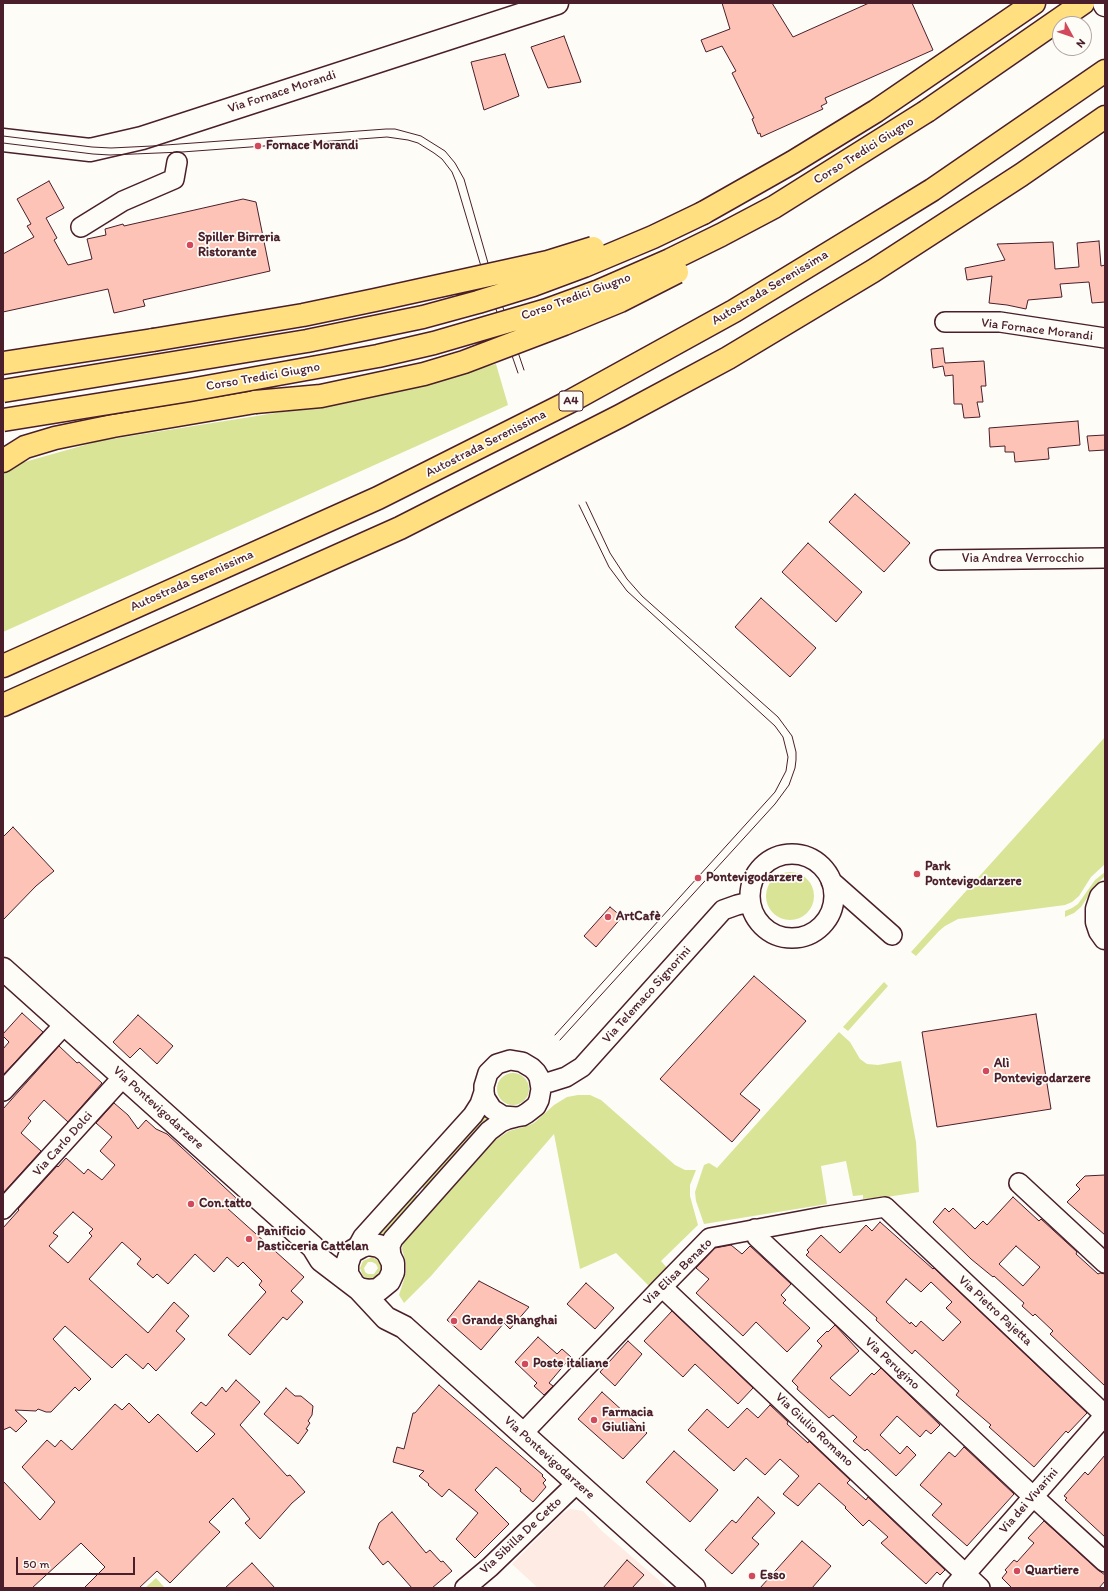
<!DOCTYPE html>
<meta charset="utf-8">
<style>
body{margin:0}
#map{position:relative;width:1108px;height:1591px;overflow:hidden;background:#fdfcf7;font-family:Itim,sans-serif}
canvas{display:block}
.frame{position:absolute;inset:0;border:4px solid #4a1f2b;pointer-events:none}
.north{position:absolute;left:1052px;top:16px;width:40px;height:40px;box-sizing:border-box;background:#fdfcf7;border:1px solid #b5a4a5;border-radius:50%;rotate:130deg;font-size:11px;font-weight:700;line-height:16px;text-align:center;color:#4a1f2b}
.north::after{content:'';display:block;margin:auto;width:14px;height:18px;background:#d1495b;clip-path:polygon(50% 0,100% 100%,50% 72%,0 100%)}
.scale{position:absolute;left:16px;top:1557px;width:119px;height:18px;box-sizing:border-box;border:2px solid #4a1f2b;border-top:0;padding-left:5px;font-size:12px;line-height:14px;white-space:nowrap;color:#4a1f2b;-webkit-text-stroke:3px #fdfcf7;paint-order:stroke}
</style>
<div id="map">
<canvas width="1108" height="1591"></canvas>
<div class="frame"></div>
<div class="north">N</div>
<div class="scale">50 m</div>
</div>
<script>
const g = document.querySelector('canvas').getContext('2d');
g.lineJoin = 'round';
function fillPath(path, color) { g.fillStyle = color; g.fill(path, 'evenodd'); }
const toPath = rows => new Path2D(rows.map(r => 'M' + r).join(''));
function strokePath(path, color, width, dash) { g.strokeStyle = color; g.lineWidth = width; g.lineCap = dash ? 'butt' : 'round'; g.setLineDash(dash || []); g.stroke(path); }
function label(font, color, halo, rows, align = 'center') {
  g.font = font + ' Itim,sans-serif'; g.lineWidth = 3.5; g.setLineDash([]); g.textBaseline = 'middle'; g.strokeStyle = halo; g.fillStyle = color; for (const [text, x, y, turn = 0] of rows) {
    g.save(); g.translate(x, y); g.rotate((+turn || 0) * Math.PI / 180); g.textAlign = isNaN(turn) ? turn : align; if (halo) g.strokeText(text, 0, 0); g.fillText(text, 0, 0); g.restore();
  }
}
const built = toPath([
 [570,1509,583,1511,602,1531,668,1588,538,1588,512,1564,562,1514]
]);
const green = toPath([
 [496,364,508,405,3,632,3,468,99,441,351,401],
 [1105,737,1105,864,1091,877,1079,896,1072,902,1065,905,958,919,945,926,939,931,916,956,911,952],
 [1105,872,1105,876,1095,886,1081,907,1074,913,1065,917,1065,911,1072,908,1078,904,1095,880],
 '766 896a24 24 0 1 1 48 0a24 24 0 1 1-48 0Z',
 [884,982,888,986,848,1031,843,1027],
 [839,1032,850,1042,860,1059,867,1064,878,1065,901,1061,916,1142,919,1192,887,1197,863,1199,863,1195,853,1196,846,1161,821,1166,827,1204,704,1224,696,1201,695,1192,704,1165,709,1163,717,1168],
 '497 1089a16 16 0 1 1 32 0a16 16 0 1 1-32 0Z',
 [578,1095,590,1095,601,1100,675,1165,685,1170,696,1170,690,1185,690,1196,698,1225,661,1261,667,1268,649,1286,616,1253,580,1269,554,1134,431,1276,404,1303,399,1295,406,1273,406,1263,402,1249,403,1242,494,1141,509,1131,527,1126,534,1123,554,1105,567,1097],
 [483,1111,493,1121,429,1193,418,1183],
 [411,1190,422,1200,386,1240,373,1236],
 [372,1257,380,1262,382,1269,380,1275,377,1278,369,1279,363,1276,360,1268,363,1261],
 [368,1262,372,1262,376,1264,378,1268,374,1274,368,1274,365,1272,364,1268],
 [156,1578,165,1588,145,1588]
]);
const building = toPath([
 [722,3,772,3,793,37,869,3,912,3,933,50,825,98,827,103,821,106,823,109,761,137,760,133,758,134,752,119,754,118,732,73,736,71,722,46,706,52,701,40,730,29,722,3],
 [564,36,581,82,548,88,531,47,564,36],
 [505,54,519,96,484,110,471,62,505,54],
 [49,181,64,208,46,218,57,238,54,240,68,265,92,259,87,239,106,235,105,229,123,224,124,226,243,199,256,202,270,271,143,300,145,306,114,313,108,289,3,312,3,254,34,237,27,226,31,224,17,199,49,181],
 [1099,241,1101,266,1105,265,1105,302,1092,303,1089,282,1060,284,1062,297,1028,300,1026,309,1007,305,989,303,992,276,967,280,965,268,1005,260,997,244,1053,242,1055,269,1079,267,1077,243,1099,241],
 [943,348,945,363,984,361,986,386,981,386,983,402,977,402,980,417,964,418,962,404,954,404,953,375,945,376,943,366,933,368,931,349,943,348],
 [1078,421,1080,445,1048,448,1049,459,1015,462,1014,452,1005,452,1005,446,990,447,989,428,1078,421],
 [1105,435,1105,450,1089,451,1087,436,1105,435],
 [855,494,910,543,884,572,829,522,855,494],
 [808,543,862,592,836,622,782,572,808,543],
 [761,598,816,648,790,677,735,627,761,598],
 [13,827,54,871,36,886,3,920,3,837,13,827],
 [610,907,622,917,596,947,584,936,610,907],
 [754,976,806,1021,740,1094,760,1110,732,1142,660,1079,754,976],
 [22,1013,43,1032,3,1075,3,1049,9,1042,3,1036,3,1034,22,1013],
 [1036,1014,1051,1109,937,1127,922,1032,1036,1014],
 [138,1015,173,1046,157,1064,140,1048,130,1058,113,1042,138,1015],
 [59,1046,77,1063,79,1062,102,1083,68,1122,44,1100,28,1118,31,1121,21,1133,41,1151,3,1193,3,1109,59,1046],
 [114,1103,128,1115,138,1129,146,1120,156,1129,167,1134,236,1198,227,1208,304,1277,291,1291,303,1302,287,1320,283,1317,250,1355,228,1335,266,1292,259,1285,262,1281,243,1262,238,1267,227,1257,214,1272,195,1254,168,1284,157,1274,153,1278,137,1264,141,1259,122,1242,89,1279,148,1333,174,1302,189,1316,176,1331,185,1339,156,1371,148,1363,143,1369,126,1354,112,1368,65,1326,53,1339,91,1379,79,1391,75,1387,51,1412,46,1412,38,1409,36,1411,15,1410,27,1421,16,1432,10,1427,3,1430,3,1228,19,1210,18,1209,57,1166,58,1167,66,1158,84,1174,88,1169,102,1180,115,1165,100,1151,112,1137,96,1123,114,1103],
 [73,1212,93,1229,89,1233,92,1236,68,1263,49,1246,58,1236,53,1233,73,1212],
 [1105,1175,1105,1235,1067,1202,1080,1189,1076,1185,1085,1176,1105,1175],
 [1013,1197,1039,1221,1041,1219,1077,1252,1076,1254,1098,1274,1100,1273,1105,1274,1105,1386,1050,1334,1053,1331,1035,1314,1033,1316,1022,1306,1024,1303,994,1276,993,1277,971,1259,933,1222,945,1208,949,1212,953,1208,975,1229,983,1221,987,1225,1013,1197],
 [1016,1246,1040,1267,1023,1286,999,1264,1016,1246],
 [880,1222,933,1269,934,1268,1087,1413,1068,1433,1066,1431,1034,1467,989,1427,991,1425,956,1395,959,1391,915,1350,912,1354,876,1320,877,1318,806,1255,809,1252,807,1250,821,1235,840,1253,866,1225,872,1231,880,1222],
 [906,1279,921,1292,931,1282,952,1302,946,1308,961,1322,943,1341,921,1321,916,1327,911,1322,910,1324,886,1302,906,1279],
 [731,1245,742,1254,750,1246,791,1284,781,1295,786,1300,783,1303,810,1328,787,1352,756,1322,743,1336,696,1293,709,1279,696,1268,715,1248,731,1245],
 [479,1281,529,1307,510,1329,504,1323,481,1350,447,1320,479,1281],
 [586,1283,614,1308,595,1329,567,1304,586,1283],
 [672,1311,753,1388,738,1404,695,1364,683,1377,644,1341,672,1311],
 [835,1325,859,1351,830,1378,850,1396,872,1373,874,1375,881,1368,940,1425,931,1434,926,1430,920,1437,897,1416,880,1435,900,1454,907,1446,916,1455,896,1476,867,1449,865,1451,853,1441,857,1437,833,1415,829,1418,797,1389,798,1387,792,1381,822,1346,817,1341,827,1331,828,1332,835,1325],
 [538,1337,557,1354,562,1349,571,1357,549,1383,553,1386,544,1395,534,1386,537,1383,515,1362,538,1337],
 [628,1341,642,1354,615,1386,600,1372,628,1341],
 [236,1380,260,1402,240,1425,287,1476,290,1475,305,1492,292,1503,260,1539,245,1523,250,1519,233,1498,209,1522,220,1532,170,1583,157,1571,139,1588,84,1588,105,1567,81,1543,32,1588,3,1588,3,1481,40,1520,55,1502,22,1467,47,1440,55,1447,61,1440,72,1450,115,1404,122,1410,129,1403,149,1423,158,1414,197,1452,215,1434,191,1413,201,1402,206,1406,222,1387,226,1392,236,1380],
 [439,1385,543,1475,542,1476,546,1480,543,1483,546,1487,533,1502,520,1491,521,1489,496,1467,475,1490,509,1524,475,1558,456,1539,478,1513,449,1489,442,1497,428,1485,429,1484,419,1476,424,1471,393,1462,397,1447,404,1449,413,1413,415,1413,439,1385],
 [286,1388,295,1396,301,1396,313,1406,312,1415,308,1421,310,1423,306,1429,308,1430,298,1444,264,1414,286,1388],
 [602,1392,647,1433,623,1459,578,1419,602,1392],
 [770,1405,788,1422,787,1424,808,1443,809,1441,850,1480,847,1483,866,1500,868,1497,945,1570,940,1575,937,1572,926,1584,881,1543,888,1537,869,1520,863,1526,845,1508,846,1507,819,1483,798,1506,783,1494,799,1476,780,1459,765,1475,746,1458,734,1471,688,1430,707,1409,728,1428,747,1408,758,1418,770,1405],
 [964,1447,1014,1494,967,1546,932,1515,942,1504,920,1485,949,1452,955,1457,964,1447],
 [674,1451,718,1490,690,1522,646,1482,674,1451],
 [1105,1455,1105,1537,1065,1500,1067,1498,1064,1496,1085,1472,1088,1475,1105,1455],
 [758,1497,775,1513,752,1538,759,1544,732,1574,705,1550,732,1520,736,1523,758,1497],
 [392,1512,426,1553,430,1550,441,1562,443,1561,452,1571,432,1588,412,1588,388,1561,383,1565,369,1548,379,1523,392,1512],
 [1044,1521,1098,1570,1105,1575,1105,1581,1099,1588,1012,1588,1002,1578,1007,1572,1005,1570,1014,1560,1017,1562,1034,1543,1028,1538,1044,1521],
 [802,1541,831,1566,812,1588,760,1588,802,1541],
 [627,1560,644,1575,632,1588,603,1588,627,1560],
 [252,1563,275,1588,225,1588,252,1563]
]);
const street = toPath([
 [81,227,123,201,174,179,177,162],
 [945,322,1000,322,1105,338],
 [940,560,1105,558],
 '750 896a42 42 0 1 1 84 0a42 42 0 1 1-84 0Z',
 [831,881,892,935],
 [540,1083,550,1082,566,1077,582,1067,723,910,737,905,750,902],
 [3,1091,64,1025],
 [1019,1183,1105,1263],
 [3,1209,123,1077],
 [755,1229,757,1237,1025,1489,1105,1562],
 [357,1248,363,1237,473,1115,480,1104,484,1092],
 [391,1258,390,1246,393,1239,489,1131,501,1122,508,1119,516,1117,522,1116,527,1113,536,1106,539,1100,541,1089,539,1077,536,1072,532,1068,522,1062,510,1060,497,1064,488,1073,484,1086,484,1092,485,1098,492,1109,503,1116,516,1117],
 [662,1287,980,1588],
 [523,1433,662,1287,710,1238,822,1217,885,1207,1105,1415],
 [465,1588,490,1567,577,1483],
 [953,1588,1105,1415]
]);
const secondary = toPath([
 [1104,3,1105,5],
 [3,140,90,150,142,138,557,3],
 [1105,893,1101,897,1097,909,1097,922,1100,931,1105,938],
 [3,969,313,1247,321,1260,359,1289,386,1318,404,1327,694,1588],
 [352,1282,347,1274,347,1264,350,1255,353,1251,362,1246,368,1244,379,1246,384,1249,388,1253,393,1263,393,1272,389,1281,378,1290,368,1291,359,1289]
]);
const highway = toPath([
 [927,111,1083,3],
 [703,213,793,162,876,111,1034,3],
 [3,363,153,340],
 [3,461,25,447,55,438,113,426,255,402],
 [3,666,378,498,569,402,734,311,862,233,932,190,1105,71],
 [3,705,400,528,620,416,728,358,873,271,1021,175,1105,117]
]);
const tram = toPath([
 [3,136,92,147,111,148,152,146,386,129,395,129,421,136,445,151,455,163,464,179,488,263,524,370],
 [3,143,93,154,110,155,182,152,387,137,408,140,418,143,434,153,442,159,452,172,456,182,480,263,518,373],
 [555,1035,775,792,786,771,788,757,783,737,775,726,627,591,609,567,579,505],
 [560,1040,775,804,789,785,795,768,796,760,796,752,792,736,778,717,642,596,627,579,610,553,586,502]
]);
const highwayBridge = toPath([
 [153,340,303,315,375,300,548,262,593,248],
 [3,391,307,341,423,317,478,302,533,285,584,266,653,237,703,213],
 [255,402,321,396,424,374,464,362,564,324,620,301,677,272],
 [3,420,190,390,378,356,434,343,547,310,599,291,670,260,721,235,774,207,927,111]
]);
const markers = [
 [258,146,4,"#d1495b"],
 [190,245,4,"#d1495b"],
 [917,874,4,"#d1495b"],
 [698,878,4,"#d1495b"],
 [608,917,4,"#d1495b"],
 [986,1071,4,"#d1495b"],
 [191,1204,4,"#d1495b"],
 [249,1239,4,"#d1495b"],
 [454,1321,4,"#d1495b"],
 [525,1364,4,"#d1495b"],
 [594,1420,4,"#d1495b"],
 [1017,1571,4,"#d1495b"],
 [752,1576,4,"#d1495b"]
];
const shields = [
 [571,401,24]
];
const shieldNames = [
 ["A4",571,401]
];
const streetNames = [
 ["Via Fornace Morandi",282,92,-18],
 ["Corso Tredici Giugno",864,151,-32],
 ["Autostrada Serenissima",770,288,-31],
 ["Corso Tredici Giugno",576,297,-20],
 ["Via Fornace Morandi",1037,330,7],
 ["Corso Tredici Giugno",263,377,-10],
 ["Autostrada Serenissima",486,444,-27],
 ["Via Andrea Verrocchio",1023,559],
 ["Autostrada Serenissima",192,581,-24],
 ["Via Telemaco Signorini",647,995,-48],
 ["Via Pontevigodarzere",158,1108,42],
 ["Via Carlo Dolci",63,1144,-48],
 ["Via Elisa Benato",678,1272,-44],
 ["Via Pietro Pajetta",995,1311,43],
 ["Via Perugino",892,1364,43],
 ["Via Giulio Romano",814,1430,43],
 ["Via Pontevigodarzere",549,1458,42],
 ["Via dei Vivarini",1029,1501,-49],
 ["Via Sibilla De Cetto",521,1536,-43]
];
const poiNames = [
 ["Fornace Morandi",266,146],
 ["Spiller Birreria",198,238],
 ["Ristorante",198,253],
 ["Park",925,867],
 ["Pontevigodarzere",925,882],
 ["Pontevigodarzere",706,878],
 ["ArtCafè",616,917],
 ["Alì",994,1064],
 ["Pontevigodarzere",994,1079],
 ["Con.tatto",199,1204],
 ["Panificio",257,1232],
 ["Pasticceria Cattelan",257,1247],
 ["Grande Shanghai",462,1321],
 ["Poste italiane",533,1364],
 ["Farmacia",602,1413],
 ["Giuliani",602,1428],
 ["Quartiere",1025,1571],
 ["Esso",760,1576]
];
fillPath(built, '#fdebe4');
fillPath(green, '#d9e497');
fillPath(building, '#fec3b7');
strokePath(building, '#4a1f2b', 1);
strokePath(street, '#4a1f2b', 22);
strokePath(secondary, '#4a1f2b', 25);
strokePath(highway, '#4a1f2b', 25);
strokePath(street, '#fdfcf7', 19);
strokePath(secondary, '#fdfcf7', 22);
strokePath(highway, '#ffdf80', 22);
strokePath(tram, '#4a1f2b', 1);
strokePath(highwayBridge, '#4a1f2b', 25, []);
strokePath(highwayBridge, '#ffdf80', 22);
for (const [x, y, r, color] of markers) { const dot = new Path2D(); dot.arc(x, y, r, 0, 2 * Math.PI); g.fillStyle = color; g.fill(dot); strokePath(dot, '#fdfcf7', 1.5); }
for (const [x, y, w] of shields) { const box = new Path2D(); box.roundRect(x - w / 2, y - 10, w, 20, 3); g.fillStyle = '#fdfcf7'; g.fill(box); strokePath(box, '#4a1f2b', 1); }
label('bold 12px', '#4a1f2b', null, shieldNames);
label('13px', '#4a1f2b', '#fdfcf7', streetNames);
label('bold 13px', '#4a1f2b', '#fdfcf7', poiNames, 'left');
</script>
